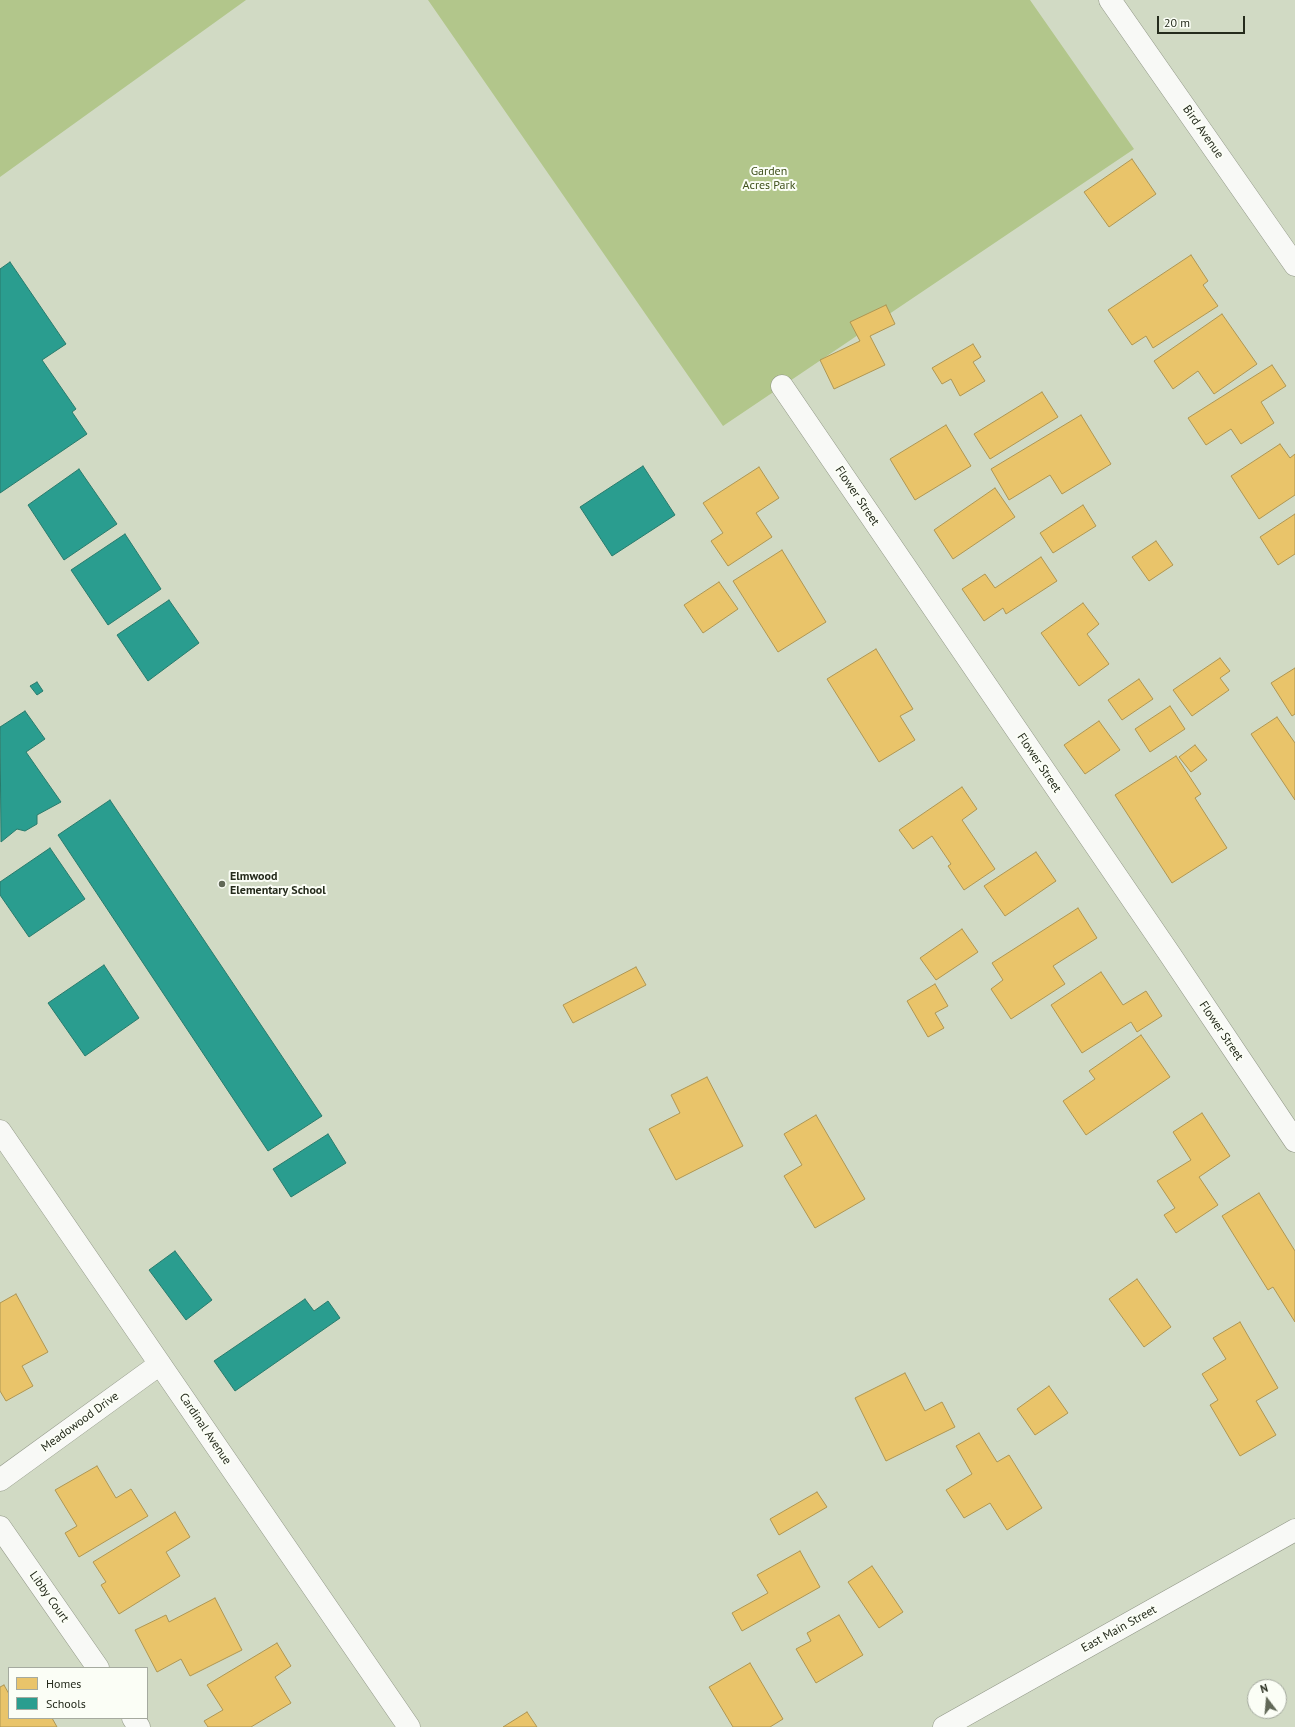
<!DOCTYPE html>
<style>
body{margin:0}
#map{position:relative;width:1295px;height:1727px;overflow:hidden;background:#d1dac4;font-family:"PT Sans",sans-serif}
canvas{display:block}
.legend{position:absolute;left:8px;top:1667px;width:140px;height:52px;box-sizing:border-box;background:#fbfef6;border:1px solid #a5aa9f;margin:0;padding:5px 7px;list-style:none;font-size:12px;color:#252b1c}
.legend li{display:flex;align-items:center;gap:8px;height:20px}
.legend b{width:20px;border:1px solid #a5aa9f}
.north{position:absolute;left:1247px;top:1679px;width:40px;height:40px;box-sizing:border-box;background:#fbfef6;border:1px solid #a5aa9f;border-radius:50%;rotate:344deg;font-size:11px;font-weight:700;line-height:16px;text-align:center;color:#252b1c}
.north::after{content:'';display:block;margin:auto;width:14px;height:18px;background:#616857;clip-path:polygon(50% 0,100% 100%,50% 72%,0 100%)}
.scale{position:absolute;left:1157px;top:16px;width:88px;height:18px;box-sizing:border-box;border:2px solid #252b1c;border-top:0;padding-left:5px;font-size:12px;line-height:14px;white-space:nowrap;color:#252b1c;-webkit-text-stroke:3px #fbfef6;paint-order:stroke}
</style>
<div id="map">
<canvas width="1295" height="1727"></canvas>
<ul class="legend">
<li><b style="height:11px;background:#e9c46a"></b>Homes</li>
<li><b style="height:11px;background:#2a9d8f"></b>Schools</li>
</ul>
<div class="north">N</div>
<div class="scale">20 m</div>
</div>
<script>
const g = document.querySelector('canvas').getContext('2d');
g.lineJoin = 'round';
function fillPath(path, color) { g.fillStyle = color; g.fill(path, 'evenodd'); }
const toPath = rows => new Path2D(rows.map(r => 'M' + r).join(''));
function strokePath(path, color, width, dash) { g.strokeStyle = color; g.lineWidth = width; g.lineCap = dash ? 'butt' : 'round'; g.setLineDash(dash || []); g.stroke(path); }
function label(font, color, halo, rows, align = 'center') {
  g.font = font + ' "PT Sans",sans-serif'; g.lineWidth = 4; g.setLineDash([]); g.textBaseline = 'middle'; g.strokeStyle = halo; g.fillStyle = color; for (const [text, x, y, turn = 0] of rows) {
    g.save(); g.translate(x, y); g.rotate((+turn || 0) * Math.PI / 180); g.textAlign = isNaN(turn) ? turn : align; if (halo) g.strokeText(text, 0, 0); g.fillText(text, 0, 0); g.restore();
  }
}
const green = toPath([
 [0,0,246,0,0,177],
 [428,0,1030,0,1134,149,723,426]
]);
const homes = toPath([
 [1132,159,1156,194,1109,227,1084,192,1132,159],
 [1191,255,1208,281,1203,285,1218,306,1153,348,1146,336,1132,345,1108,310,1191,255],
 [886,305,895,324,870,336,885,365,834,389,820,360,860,341,850,322,886,305],
 [1222,314,1257,364,1214,394,1198,371,1173,389,1154,361,1222,314],
 [973,344,981,357,973,362,985,381,960,396,951,379,942,384,932,368,973,344],
 [1272,365,1286,386,1261,402,1274,423,1241,444,1231,429,1206,445,1188,418,1272,365],
 [1042,392,1058,417,990,459,974,434,1042,392],
 [1081,415,1111,464,1062,494,1050,475,1009,500,991,469,1081,415],
 [946,425,971,466,915,500,890,459,946,425],
 [1280,444,1290,458,1295,454,1295,495,1259,519,1231,476,1280,444],
 [759,467,779,498,756,513,772,537,728,566,711,541,723,533,703,503,759,467],
 [995,488,1015,517,953,559,934,530,995,488],
 [1083,505,1096,526,1053,553,1040,533,1083,505],
 [1295,514,1295,554,1278,565,1260,537,1295,514],
 [1156,541,1173,565,1149,581,1132,557,1156,541],
 [782,550,826,622,778,652,733,581,782,550],
 [1041,557,1057,581,1006,614,1003,608,984,621,962,589,985,574,995,588,1041,557],
 [719,582,738,609,703,633,684,605,719,582],
 [1083,603,1099,624,1087,634,1109,664,1079,686,1041,633,1083,603],
 [876,649,913,709,900,716,915,740,879,762,827,679,876,649],
 [1220,658,1230,671,1220,678,1229,690,1192,716,1173,690,1220,658],
 [1295,668,1295,714,1292,716,1271,683,1295,668],
 [1139,679,1153,699,1122,720,1108,700,1139,679],
 [1170,706,1185,729,1150,752,1135,729,1170,706],
 [1277,717,1295,743,1295,800,1251,734,1277,717],
 [1099,721,1120,750,1085,774,1064,745,1099,721],
 [1195,745,1207,760,1191,772,1179,757,1195,745],
 [1176,756,1201,794,1195,798,1227,848,1172,883,1115,795,1176,756],
 [962,787,977,809,962,820,995,869,964,890,948,866,951,864,932,836,913,849,899,830,962,787],
 [1036,852,1056,881,1005,916,984,886,1036,852],
 [1078,908,1097,938,1053,966,1065,984,1011,1019,991,989,1003,980,992,963,1078,908],
 [962,929,978,952,936,980,920,958,962,929],
 [636,967,646,985,573,1023,563,1005,636,967],
 [1101,972,1123,1005,1146,991,1162,1016,1137,1032,1131,1022,1082,1053,1051,1005,1101,972],
 [935,984,948,1006,935,1013,944,1028,928,1037,907,1001,935,984],
 [1141,1035,1170,1077,1086,1135,1063,1101,1095,1079,1089,1071,1141,1035],
 [707,1077,743,1146,676,1180,649,1129,680,1113,671,1095,707,1077],
 [1202,1113,1230,1156,1199,1177,1218,1205,1176,1233,1164,1215,1175,1208,1157,1181,1191,1160,1173,1132,1202,1113],
 [816,1115,865,1199,815,1228,784,1176,802,1165,784,1134,816,1115],
 [1259,1193,1295,1251,1295,1322,1273,1287,1268,1290,1222,1216,1259,1193],
 [1137,1279,1171,1327,1144,1347,1109,1299,1137,1279],
 [16,1294,48,1352,22,1366,33,1386,6,1401,0,1391,0,1303,16,1294],
 [1240,1322,1278,1388,1256,1401,1276,1435,1240,1456,1210,1405,1218,1400,1202,1374,1226,1359,1213,1338,1240,1322],
 [905,1373,925,1411,942,1402,955,1427,886,1461,855,1398,905,1373],
 [1049,1386,1068,1413,1035,1435,1017,1409,1049,1386],
 [979,1433,997,1462,1009,1455,1042,1508,1007,1530,990,1503,964,1518,946,1490,972,1474,956,1446,979,1433],
 [97,1466,116,1498,131,1489,148,1516,79,1557,65,1533,77,1526,55,1490,97,1466],
 [817,1492,827,1507,779,1535,770,1519,817,1492],
 [175,1512,190,1537,166,1552,180,1576,119,1614,101,1585,106,1582,93,1562,175,1512],
 [800,1551,820,1587,742,1631,732,1613,768,1593,757,1575,800,1551],
 [872,1566,903,1612,879,1628,848,1582,872,1566],
 [215,1598,242,1650,190,1676,181,1659,157,1672,135,1630,166,1615,169,1622,215,1598],
 [839,1615,863,1655,816,1683,796,1649,811,1641,807,1633,839,1615],
 [277,1643,291,1666,275,1677,291,1703,251,1727,208,1727,204,1721,223,1710,207,1685,277,1643],
 [750,1663,783,1719,770,1727,733,1727,709,1687,750,1663],
 [4,1685,9,1694,9,1718,52,1718,57,1727,0,1727,0,1687,4,1685],
 [527,1712,537,1727,503,1727,527,1712]
]);
const schools = toPath([
 [10,262,66,344,42,360,76,409,72,412,87,434,0,493,0,269,10,262],
 [643,466,675,515,612,556,580,507,643,466],
 [79,469,117,524,64,560,28,505,79,469],
 [125,534,161,589,108,625,71,570,125,534],
 [169,600,199,643,148,681,117,635,169,600],
 [37,682,43,691,37,695,30,686,37,682],
 [25,711,45,739,26,752,61,802,37,815,37,824,25,831,17,829,1,842,0,727,25,711],
 [110,800,322,1116,268,1151,58,835,110,800],
 [50,848,85,899,29,937,0,895,0,882,50,848],
 [104,965,139,1018,85,1056,48,1003,104,965],
 [328,1134,346,1163,291,1197,273,1169,328,1134],
 [175,1251,212,1300,186,1320,149,1270,175,1251],
 [305,1299,314,1311,328,1301,340,1318,235,1391,214,1361,305,1299]
]);
const minor = toPath([
 [1110,0,1295,265],
 [782,386,1171,956,1295,1141],
 [0,1131,409,1727],
 [0,1480,160,1364],
 [0,1527,98,1668],
 [133,1718,139,1727]
]);
const tertiary = toPath([
 [944,1727,1295,1530]
]);
const markers = [
 [222,884,4,"#616857"]
];
const streetNames = [
 ["Bird Avenue",1203,132,55],
 ["Flower Street",857,496,56],
 ["Flower Street",1039,763,56],
 ["Flower Street",1221,1031,56],
 ["Meadowood Drive",80,1422,-36],
 ["Cardinal Avenue",205,1429,56],
 ["Libby Court",49,1597,55],
 ["East Main Street",1119,1629,-29]
];
const parkNames = [
 ["Garden",769,172],
 ["Acres Park",769,186]
];
const poiNames = [
 ["Elmwood",230,877],
 ["Elementary School",230,891]
];
fillPath(green, '#b2c68b');
fillPath(homes, '#e9c46a');
strokePath(homes, '#ae9653', 1);
fillPath(schools, '#2a9d8f');
strokePath(schools, '#287b6c', 1);
strokePath(minor, '#929888', 23);
strokePath(tertiary, '#929888', 23);
strokePath(minor, '#f8f9f6', 22);
strokePath(tertiary, '#f8f9f6', 22);
for (const [x, y, r, color] of markers) { const dot = new Path2D(); dot.arc(x, y, r, 0, 2 * Math.PI); g.fillStyle = color; g.fill(dot); strokePath(dot, '#fbfef6', 1.5); }
label('12px', '#252b1c', '#fbfef6', streetNames);
label('12px', '#3f501c', '#fbfef6', parkNames);
label('bold 12px', '#252b1c', '#fbfef6', poiNames, 'left');
</script>
